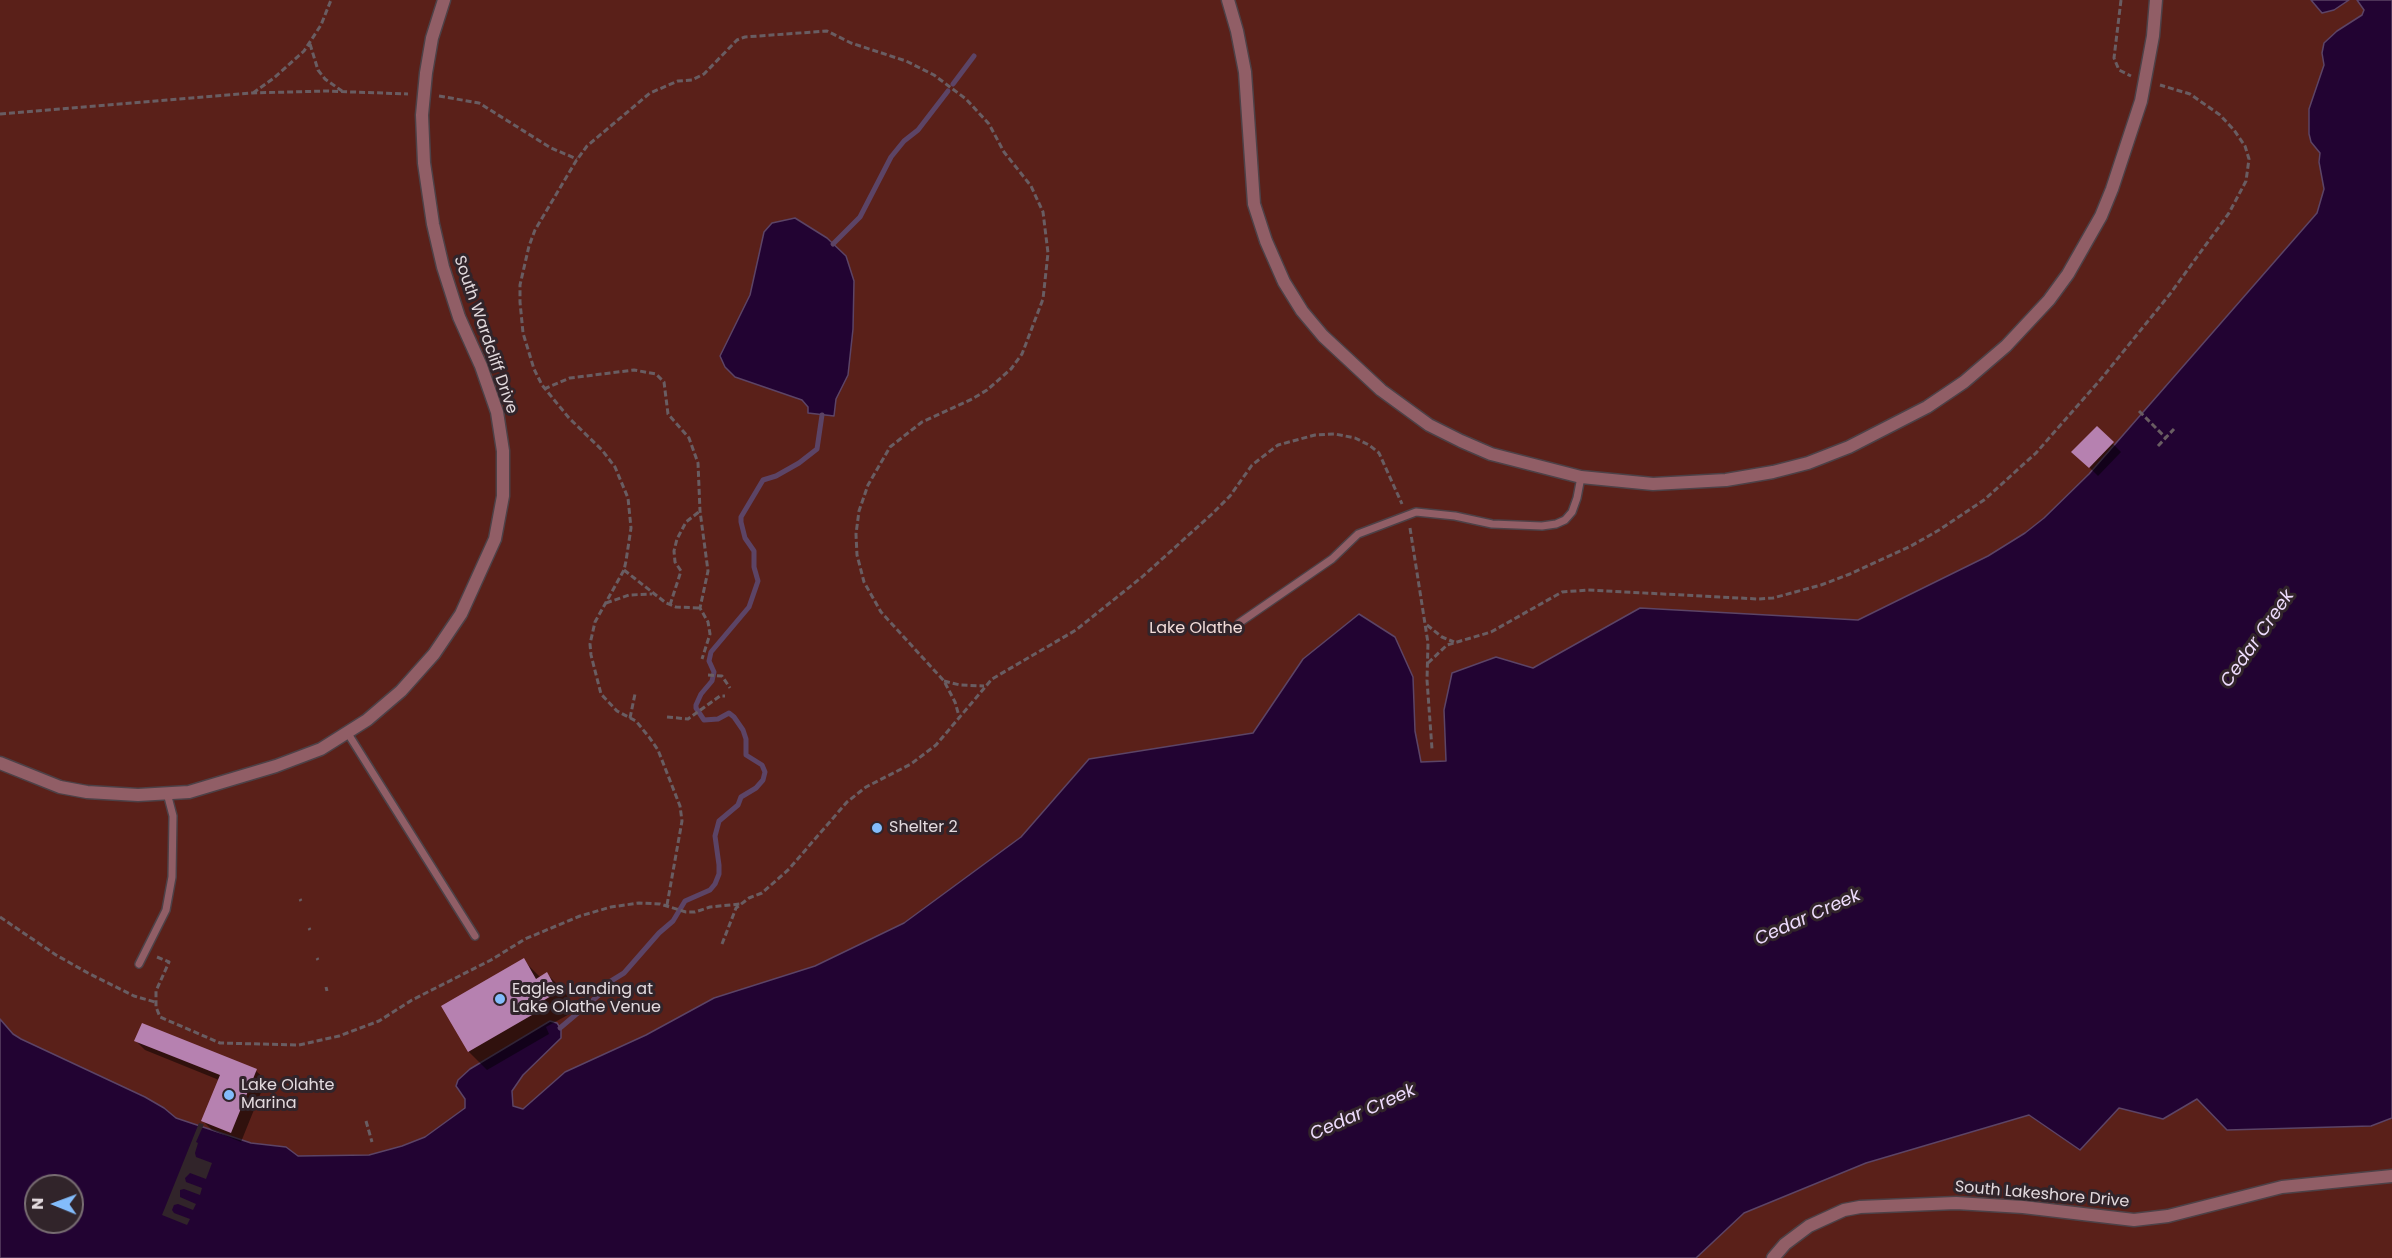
<!DOCTYPE html>
<style>
body{margin:0}
#map{position:relative;width:2392px;height:1258px;overflow:hidden;background:#31242a;font-family:Poppins,sans-serif}
canvas{display:block}
.north{position:absolute;left:24px;top:1174px;width:60px;height:60px;box-sizing:border-box;background:#31242a;border:2px solid #786d72;border-radius:50%;rotate:271deg;font-size:16px;font-weight:700;line-height:24px;text-align:center;color:#e3dade}
.north::after{content:'';display:block;margin:auto;width:21px;height:27px;background:#83bcfb;clip-path:polygon(50% 0,100% 100%,50% 72%,0 100%)}
</style>
<div id="map">
<canvas width="2392" height="1258"></canvas>
<div class="north">N</div>
</div>
<script>
const g = document.querySelector('canvas').getContext('2d');
g.lineJoin = 'round';
function fillPath(path, color) { g.fillStyle = color; g.fill(path, 'evenodd'); }
const toPath = rows => new Path2D(rows.map(r => 'M' + r).join(''));
function strokePath(path, color, width, dash) { g.strokeStyle = color; g.lineWidth = width; g.lineCap = dash ? 'butt' : 'round'; g.setLineDash(dash || []); g.stroke(path); }
function label(font, color, halo, rows, align = 'center') {
  g.font = font + ' Poppins,sans-serif'; g.lineWidth = 6; g.setLineDash([]); g.textBaseline = 'middle'; g.strokeStyle = halo; g.fillStyle = color; for (const [text, x, y, turn = 0] of rows) {
    g.save(); g.translate(x, y); g.rotate((+turn || 0) * Math.PI / 180); g.textAlign = isNaN(turn) ? turn : align; if (halo) g.strokeText(text, 0, 0); g.fillText(text, 0, 0); g.restore();
  }
}
const green = toPath([
 [0,0,2392,0,2392,1258,0,1258],
 [36,1186,72,1186,72,1222,36,1222]
]);
const water = toPath([
 [2311,0,2349,0,2334,10,2322,13,2311,0],
 [2357,0,2392,0,2392,1118,2371,1126,2227,1130,2197,1099,2163,1119,2119,1108,2080,1150,2029,1115,1866,1163,1744,1213,1696,1258,0,1258,0,1019,13,1034,21,1039,145,1097,164,1108,176,1118,251,1143,286,1147,298,1156,369,1155,402,1146,425,1137,465,1108,465,1099,456,1086,458,1080,470,1069,550,1021,557,1023,561,1029,561,1038,523,1075,512,1091,513,1106,523,1109,565,1072,646,1035,714,998,815,966,904,923,1021,837,1089,759,1253,733,1303,659,1359,614,1395,637,1413,677,1415,731,1421,762,1446,761,1444,710,1452,673,1496,657,1533,668,1640,608,1858,620,1988,556,2025,533,2044,518,2089,474,2317,213,2324,189,2319,162,2320,153,2311,142,2309,134,2309,109,2324,65,2322,53,2324,43,2337,31,2362,15,2364,10,2357,0],
 [36,1186,72,1186,72,1222,36,1222,36,1186],
 [795,218,827,238,846,256,854,281,853,329,848,375,836,399,834,416,808,413,808,407,802,400,735,377,725,367,720,356,750,295,764,232,772,223,795,218]
]);
const pier = toPath([
 [199,1123,204,1124,196,1142,198,1143,195,1153,196,1157,212,1163,206,1179,190,1173,185,1178,186,1182,202,1188,200,1195,184,1189,180,1190,180,1197,196,1204,193,1210,178,1204,174,1205,172,1210,174,1213,190,1219,187,1225,162,1215]
]);
const shadow = toPath([
 [2097,428,2121,452,2098,476,2074,452],
 [523,960,541,978,547,974,565,992,575,1011,546,1027,549,1034,487,1070,469,1052,443,1006],
 [143,1025,256,1071,266,1080,241,1142,212,1130,203,1121,219,1080,145,1050,136,1041]
]);
const stream = toPath([
 [953,84,974,56],
 [833,244,860,217,891,157,904,141,918,130,948,91],
 [560,1028,599,995,611,981,624,973,659,933,673,921,685,901,710,890,715,884,719,874,719,865,715,836,719,821,738,805,741,797,756,788,763,780,765,772,762,765,746,755,746,739,743,730,734,717,729,713,718,719,704,720,696,708,696,705,701,694,712,681,714,672,709,661,711,652,749,607,758,581,754,567,754,551,745,538,741,522,741,517,763,480,776,476,799,463,817,449,822,415]
]);
const building = toPath([
 [2097,426,2114,442,2089,468,2071,452],
 [524,958,536,979,547,972,558,992,529,1009,532,1015,468,1052,441,1006],
 [142,1023,257,1069,231,1133,201,1121,220,1075,134,1041]
]);
const path = toPath([
 [2121,0,2114,58,2119,70,2131,76],
 [310,44,318,70,325,79,342,91],
 [253,93,274,78,304,51,321,25,331,0],
 [439,96,479,103,551,148,577,159],
 [0,114,252,93,326,91,408,94],
 [544,389,570,378,634,370,656,374,664,382,668,414,689,438,698,463,700,511,708,571,700,608,708,622,710,634,702,659],
 [2139,411,2166,438],
 [2158,446,2174,429],
 [1410,528,1428,643,1427,680,1432,749],
 [624,570,666,603,676,607,700,608],
 [606,603,629,595,652,594],
 [670,605,681,571,675,562,674,551,677,539,686,522,700,511],
 [1427,625,1442,637,1454,642],
 [1428,663,1447,645,1491,632,1562,592,1588,590,1758,599,1773,598,1821,585,1850,574,1911,546,1939,530,1984,500,2036,453,2101,379,2170,294,2229,213,2246,181,2249,159,2245,146,2234,130,2220,115,2190,94,2160,85],
 [708,675,722,676,730,688],
 [944,681,960,685,984,686],
 [667,717,688,719,720,696,725,696],
 [630,718,635,694],
 [300,899,301,901],
 [667,905,682,821,680,806,658,750,649,737,636,721,617,711,601,694,591,655,590,644,595,622,624,570,626,561,631,528,628,498,615,467,602,450,569,418,542,385,534,369,523,333,520,302,520,285,529,246,535,230,576,161,587,146,650,93,678,81,692,80,704,74,737,40,745,37,827,31,851,43,906,61,934,75,966,99,989,124,1004,152,1031,186,1043,212,1048,253,1043,299,1022,354,1011,369,987,390,972,399,922,422,890,447,868,485,859,511,856,534,857,555,864,582,881,612,944,681,955,702,959,716],
 [0,917,56,955,88,973,134,996,155,1002],
 [309,928,310,930],
 [722,944,736,908,749,898,762,893,789,869,847,802,866,787,911,764,936,745,992,679,1076,630,1142,577,1212,514,1230,496,1252,465,1278,445,1315,435,1335,434,1355,438,1369,445,1379,453,1402,504],
 [157,957,169,962,156,991,156,1007,160,1017,220,1043,299,1045,339,1036,379,1021,412,1000,491,960,525,939,580,916,611,907,639,903,660,904,686,912,695,912,710,907,740,904],
 [317,958,318,960],
 [326,987,327,991],
 [366,1121,372,1142]
]);
const service = toPath([
 [1239,623,1332,559,1358,534,1416,512,1455,516,1492,524,1542,526,1556,524,1565,520,1572,512,1577,498,1581,477],
 [347,732,475,936],
 [139,964,166,910,172,877,173,816,167,793]
]);
const minor = toPath([
 [1228,0,1237,31,1245,72,1254,204,1266,241,1284,282,1302,311,1323,336,1381,390,1429,425,1461,441,1491,454,1581,477,1653,484,1726,480,1773,472,1808,463,1849,447,1927,407,1964,382,2006,346,2049,300,2068,274,2101,216,2112,189,2141,101,2153,36,2156,0],
 [0,763,60,787,87,792,138,795,189,792,276,766,321,749,367,720,401,691,434,654,461,614,495,539,503,496,503,451,497,412,481,366,459,317,443,267,433,224,424,163,422,115,426,73,432,38,444,0],
 [1773,1258,1785,1244,1809,1226,1844,1210,1860,1207,1956,1203,2023,1207,2134,1220,2168,1216,2282,1187,2392,1176]
]);
const markers = [
 [877,828,6,"#83bcfb"],
 [500,999,6,"#83bcfb"],
 [229,1095,6,"#83bcfb"]
];
const streetNames = [
 ["South Wardcliff Drive",485,335,71],
 ["South Lakeshore Drive",2042,1195,5]
];
const parkNames = [
 ["Lake Olathe",1196,629]
];
const poiNames = [
 ["Shelter 2",889,828],
 ["Eagles Landing at",512,990],
 ["Lake Olathe Venue",512,1008],
 ["Lake Olahte",241,1086],
 ["Marina",241,1104]
];
const waterNames = [
 ["Cedar Creek",2258,639,-55],
 ["Cedar Creek",1808,918,-24],
 ["Cedar Creek",1363,1113,-24]
];
fillPath(green, '#5a2019');
fillPath(water, '#220332');
strokePath(water, '#5c4466', 1.5);
fillPath(pier, '#31242a');
fillPath(shadow, '#0007');
strokePath(stream, '#5c4466', 5);
fillPath(building, '#b681b0');
strokePath(service, '#4d4147', 10);
strokePath(minor, '#4d4147', 15);
strokePath(path, '#695d62', 3, [6, 3]);
strokePath(service, '#915e66', 7);
strokePath(minor, '#915e66', 12);
for (const [x, y, r, color] of markers) { const dot = new Path2D(); dot.arc(x, y, r, 0, 2 * Math.PI); g.fillStyle = color; g.fill(dot); strokePath(dot, '#31242a', 2); }
label('16px', '#e3dade', '#31242a', streetNames);
label('16px', '#f2dcd9', '#31242a', parkNames);
label('16px', '#e3dade', '#31242a', poiNames, 'left');
label('italic 18px', '#eedcfd', '#31242a', waterNames);
</script>
